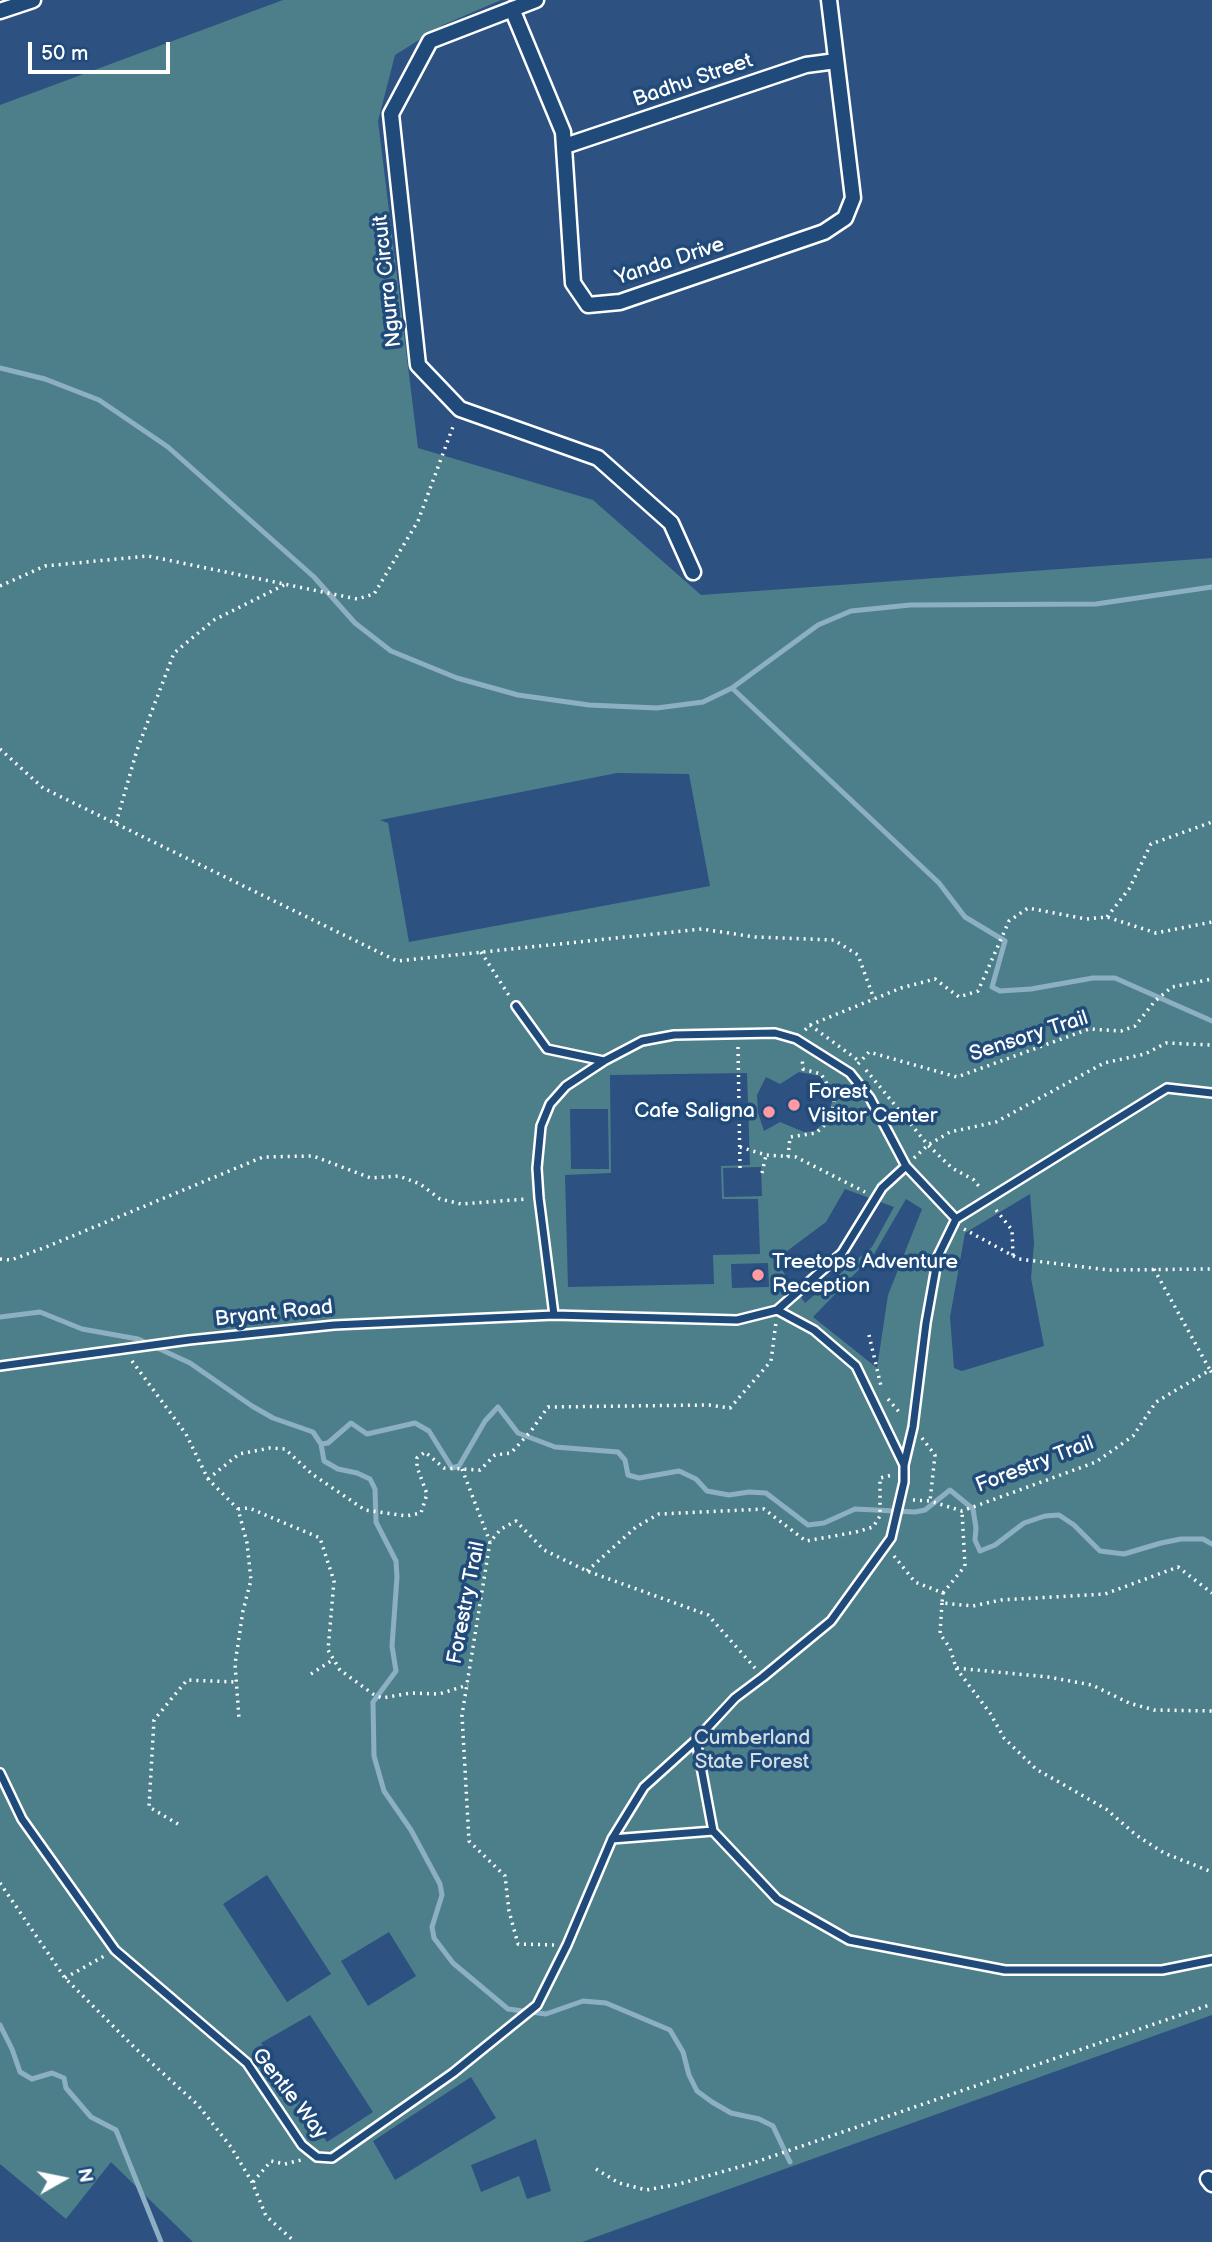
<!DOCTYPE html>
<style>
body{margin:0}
#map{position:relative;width:1212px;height:2242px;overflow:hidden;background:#2d5180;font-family:"Balsamiq Sans",sans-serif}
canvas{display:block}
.north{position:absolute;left:28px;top:2144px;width:70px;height:70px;-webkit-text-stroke:5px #1f4a7a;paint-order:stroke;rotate:81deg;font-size:19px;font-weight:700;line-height:28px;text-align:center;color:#fff}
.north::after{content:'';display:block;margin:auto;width:24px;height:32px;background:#fff;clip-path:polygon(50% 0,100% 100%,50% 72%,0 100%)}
.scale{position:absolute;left:28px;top:42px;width:142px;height:32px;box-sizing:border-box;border:4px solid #fff;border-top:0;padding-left:9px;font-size:21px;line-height:24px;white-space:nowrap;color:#fff;-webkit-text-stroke:5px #1f4a7a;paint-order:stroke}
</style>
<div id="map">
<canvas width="1212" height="2242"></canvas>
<div class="north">N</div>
<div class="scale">50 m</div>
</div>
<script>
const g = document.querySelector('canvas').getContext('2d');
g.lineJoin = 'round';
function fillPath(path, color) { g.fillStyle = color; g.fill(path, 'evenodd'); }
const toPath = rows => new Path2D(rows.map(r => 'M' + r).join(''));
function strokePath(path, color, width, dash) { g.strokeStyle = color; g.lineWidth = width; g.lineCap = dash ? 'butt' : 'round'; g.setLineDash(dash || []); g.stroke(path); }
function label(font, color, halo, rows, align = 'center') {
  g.font = font + ' "Balsamiq Sans",sans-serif'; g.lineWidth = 7; g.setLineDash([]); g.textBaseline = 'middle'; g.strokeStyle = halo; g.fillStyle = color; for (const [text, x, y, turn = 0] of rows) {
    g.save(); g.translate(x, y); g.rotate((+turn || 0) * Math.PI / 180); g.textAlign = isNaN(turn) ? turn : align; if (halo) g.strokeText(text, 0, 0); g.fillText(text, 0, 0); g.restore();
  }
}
const green = toPath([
 [283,0,501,0,443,25,395,55,378,121,418,448,593,500,701,595,1212,558,1212,2015,582,2242,193,2242,111,2162,66,2219,0,2164,0,105],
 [617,773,689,774,710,886,409,942,388,823,380,820],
 [799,1072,820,1076,833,1097,828,1119,815,1131,804,1132,780,1122,764,1131,758,1113,757,1095,766,1077,780,1084],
 [747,1073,750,1165,721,1166,722,1199,758,1199,760,1254,713,1255,714,1284,568,1287,565,1175,611,1173,610,1075],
 [570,1109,608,1109,609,1169,571,1169],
 [761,1167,762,1196,724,1197,723,1168],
 [845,1189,894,1207,872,1247,805,1303,775,1260,826,1222],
 [1030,1194,1034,1243,1031,1278,1044,1346,962,1371,954,1368,950,1317,965,1233],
 [906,1199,922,1209,888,1295,877,1368,813,1317,874,1254],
 [768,1263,769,1287,732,1288,731,1264],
 [267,1875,331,1974,287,2002,223,1904],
 [389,1932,416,1976,368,2006,341,1961],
 [310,2015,373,2112,327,2142,261,2043],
 [471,2077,496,2118,395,2180,373,2141],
 [536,2139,551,2191,527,2199,519,2176,481,2192,471,2165]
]);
const stream = toPath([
 [0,368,45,379,99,400,168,447,314,577,355,623,391,651,457,678,518,695,589,705,657,708,703,702,732,688,818,625,851,611,910,605,1096,604,1212,587],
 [732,688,939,883,965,917,1005,941,992,987,1000,991,1031,989,1093,978,1115,978,1212,1021],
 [0,1317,40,1312,82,1329,138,1339,190,1363,252,1406,273,1418,313,1432,321,1444,328,1443,351,1423,367,1434,415,1423,429,1431,452,1468,459,1466,485,1421,498,1407,518,1433,555,1447,618,1452,625,1460,628,1475,639,1478,679,1471,696,1479,707,1491,729,1495,749,1492,766,1493,808,1525,824,1523,855,1509,915,1512,925,1510,950,1490,973,1509,976,1528,975,1540,980,1551,995,1545,1024,1523,1045,1516,1059,1515,1074,1525,1100,1551,1124,1554,1161,1543,1181,1539,1203,1539,1212,1544],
 [321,1444,324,1461,338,1469,357,1473,370,1479,375,1489,376,1522,396,1561,397,1577,392,1646,396,1671,373,1702,374,1756,384,1791,411,1830,440,1884,442,1895,432,1927,434,1938,453,1963,508,2009,546,2014,583,2001,606,2003,670,2030,683,2052,689,2075,697,2091,712,2102,731,2113,759,2119,773,2126,790,2162],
 [0,2025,12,2049,20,2072,32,2079,52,2073,64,2078,66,2088,91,2117,116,2130,161,2242]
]);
const path = toPath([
 [0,586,45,566,148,556,357,599,374,594,418,521,454,424],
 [0,749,43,788,397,961,702,929,755,937,834,940,858,955,874,999],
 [116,823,137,750,174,653,214,620,284,585],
 [1107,917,1129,889,1151,844,1212,822],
 [481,952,510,997],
 [810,1025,859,1061],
 [805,1030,810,1025,901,988,935,979,959,997,978,991,1009,921,1028,908,1086,919,1107,917,1156,933,1212,922],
 [738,1047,740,1168],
 [858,1064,869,1052,957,1077,1089,1029,1121,1031,1135,1026,1155,1001,1172,987,1212,979],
 [866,1070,928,1145,952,1168,974,1180,981,1189],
 [740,1147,766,1155,796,1157,865,1192],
 [788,1157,790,1137,816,1133,830,1120,835,1097,821,1074,803,1069,802,1058],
 [914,1158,928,1145,950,1132,996,1122,1104,1063,1145,1054,1166,1043,1212,1045],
 [762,1173,766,1155],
 [996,1210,1012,1230,1013,1256],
 [964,1229,1019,1259,1108,1270,1212,1269],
 [0,1259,11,1260,46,1247,263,1157,313,1156,371,1178,399,1176,420,1184,440,1199,461,1204,527,1199],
 [1154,1269,1210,1370],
 [869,1335,881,1386],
 [132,1361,186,1434,208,1479,238,1509,247,1543,251,1580,243,1611,235,1664,239,1718],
 [888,1399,901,1414],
 [922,1438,935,1455,930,1501],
 [462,1469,490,1542],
 [208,1479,239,1454,270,1448,285,1449,312,1474,365,1510,406,1516,421,1513,427,1494,417,1467,417,1458,425,1452,444,1468,480,1470,495,1455,511,1453,531,1431,548,1407,709,1405,730,1408,771,1361,776,1322],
 [913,1500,930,1501,962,1511,1096,1462,1133,1436,1156,1402,1210,1370,1212,1373],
 [238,1509,249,1508,320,1538,334,1581,328,1650,340,1670,373,1694,382,1698,411,1693,439,1694,468,1685],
 [894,1556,915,1582,943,1593,942,1603,973,1606,1001,1600,1105,1594,1178,1567,1212,1593],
 [587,1571,636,1527,659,1514,764,1509,806,1541,856,1532,873,1527,880,1516,880,1478,892,1475],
 [943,1593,965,1566,962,1511],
 [942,1603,940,1634,950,1648,956,1668,1048,1677,1092,1685,1129,1703,1154,1710,1212,1711],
 [956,1668,990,1713,1004,1738,1036,1769,1106,1809,1136,1835,1164,1853,1212,1872],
 [311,1674,334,1659],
 [178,1824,149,1807,154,1720,187,1680,235,1682],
 [0,1883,65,1978,134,2047,198,2105,231,2147,252,2182,266,2216,295,2242],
 [554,1945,518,1944,509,1911,505,1876,469,1841,462,1715,490,1542,501,1529,516,1521,544,1550,587,1571,708,1615,755,1668],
 [65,1978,106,1955],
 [596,2169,619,2183,646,2190,679,2184,753,2163,1212,2004],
 [253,2182,271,2161,285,2164,301,2160]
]);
const lane = toPath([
 [516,1006,547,1049,604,1061],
 [1212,1093,1167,1088,956,1219,938,1256,926,1323,913,1427,904,1465,904,1482,891,1538,831,1621,763,1677,735,1698,696,1740,713,1831,777,1899,849,1940,1005,1970,1162,1970,1212,1960],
 [777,1310,842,1253,882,1188,906,1166],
 [554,1315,539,1198,537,1168,541,1126,550,1104,566,1086,604,1061,642,1041,674,1035,775,1033,796,1039,850,1073,870,1098,906,1166,956,1219],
 [0,1366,189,1340,334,1325,554,1315,737,1320,777,1310,814,1330,856,1366,904,1465],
 [0,1773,22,1819,115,1950,247,2063,302,2145,317,2157,332,2158,453,2073,537,2005,567,1945,612,1839,644,1787,696,1740],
 [612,1839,713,1831]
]);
const street = toPath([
 [536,0,430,41,391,114,418,365,460,409,598,458,671,523,693,572],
 [512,9,563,132,573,283,588,305,620,302,824,232,845,218,853,198,829,0],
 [0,11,33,0],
 [565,146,806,65,836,61],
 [1208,2179,1212,2184]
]);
const markers = [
 [794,1105,7,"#ff9aa2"],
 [769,1112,7,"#ff9aa2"],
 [758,1275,7,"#ff9aa2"]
];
const streetNames = [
 ["Badhu Street",693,81,-19],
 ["Yanda Drive",670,262,-18],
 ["Ngurra Circuit",388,281,-96],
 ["Sensory Trail",1029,1037,-18],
 ["Bryant Road",274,1314,-6],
 ["Forestry Trail",1035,1465,-21],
 ["Forestry Trail",467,1603,-79],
 ["Gentle Way",289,2094,52]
];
const poiNames = [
 ["Forest",808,1093],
 ["Visitor Center",808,1117],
 ["Cafe Saligna",755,1112,"right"],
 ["Treetops Adventure",772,1263],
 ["Reception",772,1287]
];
const parkNames = [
 ["Cumberland",752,1739],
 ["State Forest",752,1763]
];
fillPath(green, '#4d7f8b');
strokePath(stream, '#8dafc2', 5);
strokePath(lane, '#fff', 12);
strokePath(street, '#fff', 19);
strokePath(path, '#fff', 3.5, [2, 5]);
strokePath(lane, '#1f4a7a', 7);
strokePath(street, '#1f4a7a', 14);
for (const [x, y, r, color] of markers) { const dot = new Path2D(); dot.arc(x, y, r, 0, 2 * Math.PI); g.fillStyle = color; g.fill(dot); strokePath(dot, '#1f4a7a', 2.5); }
label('21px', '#fff', '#1f4a7a', streetNames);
label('21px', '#fff', '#1f4a7a', poiNames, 'left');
label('21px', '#d2dfe2', '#1f4a7a', parkNames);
</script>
